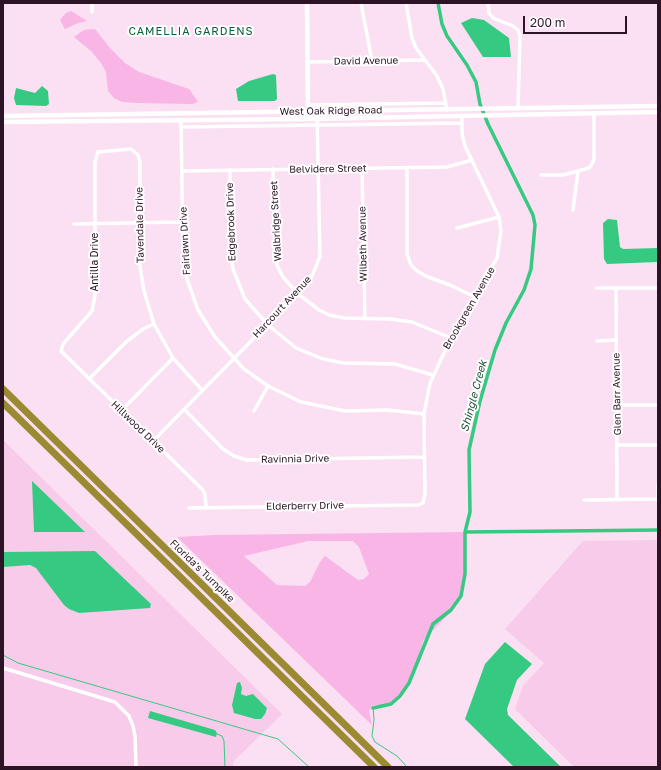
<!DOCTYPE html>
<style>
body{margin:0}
#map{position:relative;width:661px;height:770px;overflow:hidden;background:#fbdff2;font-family:"Golos Text",sans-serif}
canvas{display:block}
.frame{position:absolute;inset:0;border:4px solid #2c1326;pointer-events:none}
.scale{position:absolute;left:523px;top:16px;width:104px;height:18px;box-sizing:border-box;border:2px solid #2c1326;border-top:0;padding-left:5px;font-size:12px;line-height:14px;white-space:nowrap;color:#2c1326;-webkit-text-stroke:3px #fff;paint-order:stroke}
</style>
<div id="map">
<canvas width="661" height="770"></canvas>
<div class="frame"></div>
<div class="scale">200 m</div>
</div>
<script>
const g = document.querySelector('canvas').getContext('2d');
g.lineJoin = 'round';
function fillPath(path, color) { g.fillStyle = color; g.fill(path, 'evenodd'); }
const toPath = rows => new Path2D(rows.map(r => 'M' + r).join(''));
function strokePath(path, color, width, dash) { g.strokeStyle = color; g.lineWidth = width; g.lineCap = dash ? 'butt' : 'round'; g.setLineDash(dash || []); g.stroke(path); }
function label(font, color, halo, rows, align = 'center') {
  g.font = font + ' "Golos Text",sans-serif'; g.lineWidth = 4; g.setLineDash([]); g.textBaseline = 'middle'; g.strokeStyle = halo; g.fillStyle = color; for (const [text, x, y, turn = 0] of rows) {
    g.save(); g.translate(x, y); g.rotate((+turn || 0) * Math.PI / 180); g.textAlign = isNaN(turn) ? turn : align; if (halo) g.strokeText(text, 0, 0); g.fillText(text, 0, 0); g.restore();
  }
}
const built = toPath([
 [3,440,282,714,233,762,233,767,3,767],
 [658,540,658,767,574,767,515,709,523,686,544,663,505,629,583,541]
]);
const green = toPath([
 [71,11,87,21,78,23,65,29,60,20,66,13],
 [95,29,110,48,125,63,139,72,189,89,198,102,192,104,137,103,122,102,114,98,108,91,106,72,101,63,91,51,74,37,84,30],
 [465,532,464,581,460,597,453,609,423,641,417,666,405,688,389,705,375,705,372,706,369,711,372,725,177,537,215,535],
 [308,541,353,541,359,547,369,574,364,579,358,580,325,556,320,562,310,582,305,586,277,585,244,556]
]);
const water = toPath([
 [472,18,484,20,509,38,511,57,483,57,461,23],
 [273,74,276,75,277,99,275,101,238,101,236,89,249,81],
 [42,86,48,91,49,104,46,106,16,105,14,98,16,88,35,93],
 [608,219,617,220,620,247,623,249,658,248,657,262,607,264,604,259,603,223],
 [32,481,85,532,34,532],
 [95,551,151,604,150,608,79,613,69,609,64,605,36,568,30,565,3,567,3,552],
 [505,642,532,664,517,680,507,709,508,715,561,767,514,767,465,719,485,664],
 [240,682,242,688,241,694,246,696,253,694,267,708,265,714,261,719,255,719,234,713,232,705,237,683],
 [150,711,215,730,217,733,216,737,148,718]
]);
const stream = toPath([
 [3,655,18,663,278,739,309,767],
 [373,708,374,720,372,736,375,742,397,756,407,767],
 [217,734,222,736,224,741,225,767]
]);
const canal = toPath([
 [465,532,658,530],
 [373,708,391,704,400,696,409,683,433,624,451,610,461,596,465,574,465,532,470,512,469,450,480,401,495,350,506,323,524,290,531,269,535,225,533,215,488,124,480,104,476,82,467,65,447,36,442,24,438,3]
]);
const minor = toPath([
 [92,3,92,12],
 [361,3,372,61],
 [406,3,412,38,416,48,437,76,443,89,447,110],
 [488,3,489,13,493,18,513,26,518,30,520,36,518,109],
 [308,62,425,60],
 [308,105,445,103],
 [181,120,183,257,187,279,198,310,215,337,244,369,268,386,301,402,345,411,388,410,424,414],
 [182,127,462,123],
 [407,168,407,254,411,265,417,271,428,277,450,285,475,297],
 [273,169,275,252,277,265,283,277,297,293,319,310,329,315,344,318,390,319,412,322,451,338],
 [362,169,365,319],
 [230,170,231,255,233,269,245,299,268,325,296,348,323,359,344,363,395,364,433,375],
 [182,171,447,167,472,160],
 [541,175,563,175,578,171,589,168,592,164,594,159,594,114],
 [573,210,578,171],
 [74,224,182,222],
 [457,228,499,217],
 [596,288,658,288],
 [616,288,617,500],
 [597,341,616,340],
 [89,379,126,342,143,329,154,324],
 [202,390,173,358,154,324,144,291,139,260,140,162,138,155,131,149,98,152,95,162,95,295,92,311,63,344,61,351,202,489,205,494,206,507],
 [617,405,658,405],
 [184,409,223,449,234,456,247,460,424,457],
 [122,410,173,358],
 [254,411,268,386],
 [153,441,309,282,315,269,320,256,317,112],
 [618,445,658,445],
 [658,484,658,499],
 [584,500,658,499],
 [189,508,418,505,423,503,425,494,424,414,430,383,451,338,497,258,501,231,499,217,465,146,462,134,462,116],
 [3,668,115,702,129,716,133,726,135,736,136,767]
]);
const tertiary = toPath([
 [307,3,308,119],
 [3,116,658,106],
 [3,122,308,119,658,112]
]);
const motorway = toPath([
 [3,389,388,767],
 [3,403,374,767]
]);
const streetNames = [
 ["David Avenue",366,61,-1],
 ["West Oak Ridge Road",331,111,-1],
 ["Belvidere Street",328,169,-1],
 ["Walbridge Street",276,221,-93],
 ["Edgebrook Drive",231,222,-92],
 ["Tavendale Drive",140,225,-91],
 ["Fairlawn Drive",185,241,-93],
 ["Wilbeth Avenue",363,244,-91],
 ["Antilla Drive",95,262,-90],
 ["Harcourt Avenue",282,307,-47],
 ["Brookgreen Avenue",469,308,-60],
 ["Glen Barr Avenue",617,394,-91],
 ["Hillwood Drive",138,427,44],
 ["Ravinnia Drive",295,459,-1],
 ["Elderberry Drive",305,506,-1],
 ["Florida's Turnpike",202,571,44]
];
const neighbourhoodNames = [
 ["CAMELLIA GARDENS",191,32]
];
const waterNames = [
 ["Shingle Creek",474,396,-75]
];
fillPath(built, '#f9cbeb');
fillPath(green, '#f8b5e5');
fillPath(water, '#35c982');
strokePath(stream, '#35c982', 1);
strokePath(canal, '#35c982', 3.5);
strokePath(minor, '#fff', 3.5);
strokePath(tertiary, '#fff', 4.5);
strokePath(motorway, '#9c8a33', 7);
label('10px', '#2c1326', '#fff', streetNames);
g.letterSpacing = '1px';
label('11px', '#066039', '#fff', neighbourhoodNames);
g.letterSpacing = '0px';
label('italic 11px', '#1c5336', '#fff', waterNames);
</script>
